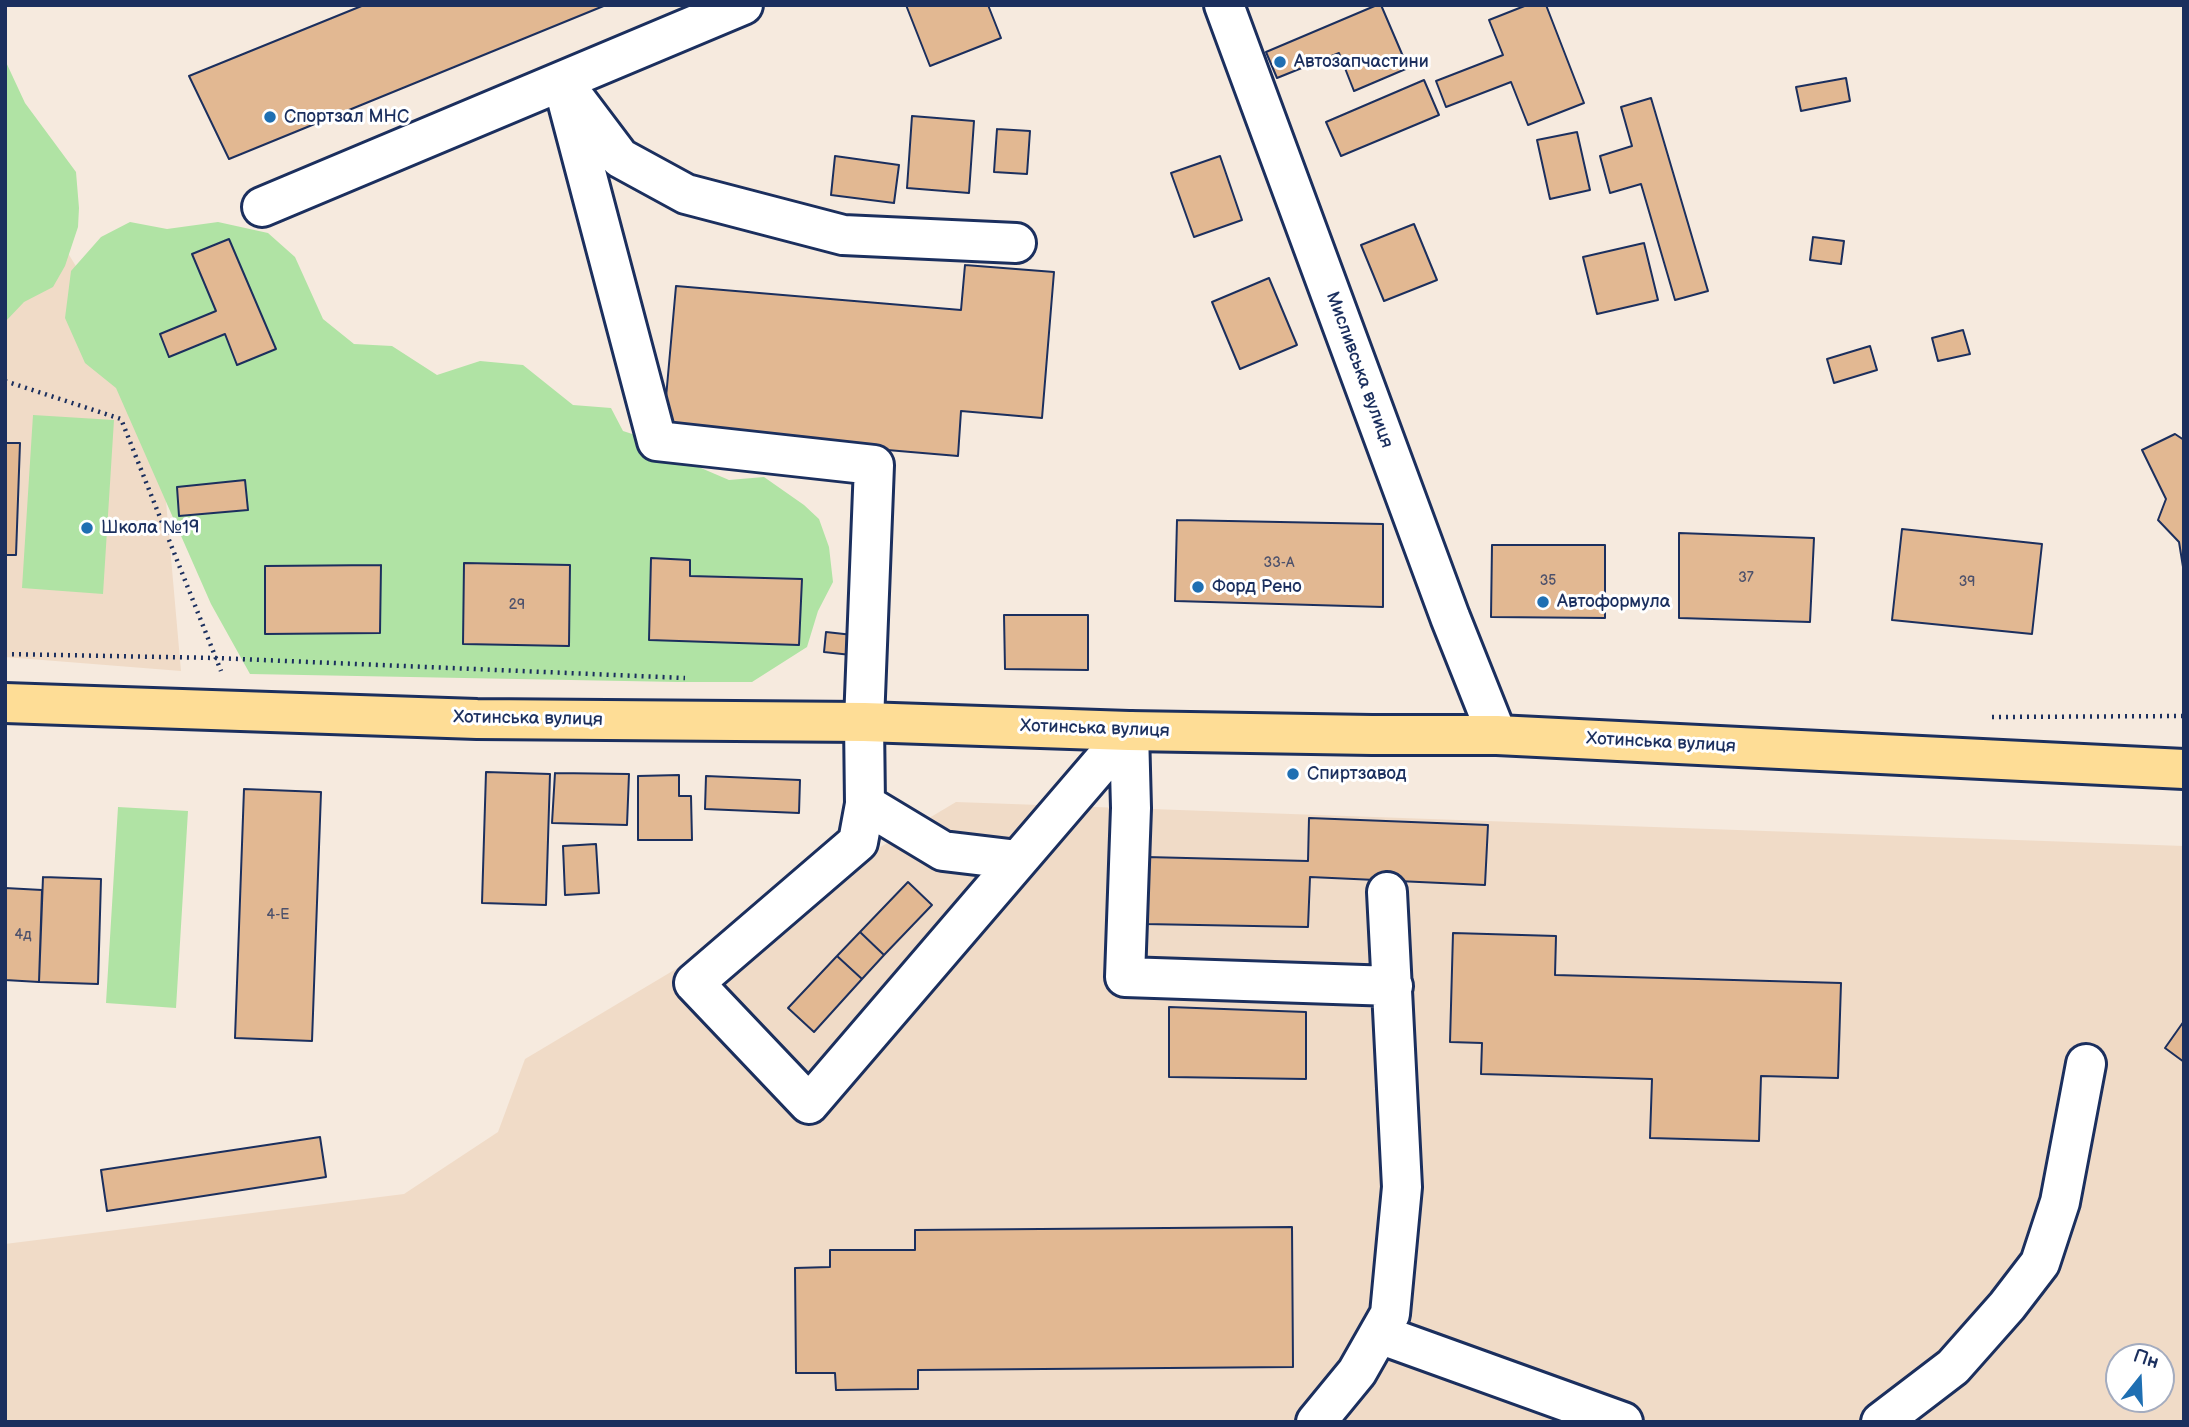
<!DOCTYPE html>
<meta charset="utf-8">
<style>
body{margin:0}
#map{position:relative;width:2189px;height:1427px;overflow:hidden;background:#f6eade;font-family:"Balsamiq Sans",sans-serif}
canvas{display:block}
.frame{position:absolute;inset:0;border:7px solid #1b2f5e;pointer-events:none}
.north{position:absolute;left:2105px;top:1343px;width:70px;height:70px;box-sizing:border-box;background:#fff;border:2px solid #a4acbf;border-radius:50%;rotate:18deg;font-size:19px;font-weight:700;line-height:28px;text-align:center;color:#1b2f5e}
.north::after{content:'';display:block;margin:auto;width:24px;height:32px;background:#1f6fb2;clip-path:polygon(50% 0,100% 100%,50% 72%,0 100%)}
</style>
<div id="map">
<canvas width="2189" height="1427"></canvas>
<div class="frame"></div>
<div class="north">Пн</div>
</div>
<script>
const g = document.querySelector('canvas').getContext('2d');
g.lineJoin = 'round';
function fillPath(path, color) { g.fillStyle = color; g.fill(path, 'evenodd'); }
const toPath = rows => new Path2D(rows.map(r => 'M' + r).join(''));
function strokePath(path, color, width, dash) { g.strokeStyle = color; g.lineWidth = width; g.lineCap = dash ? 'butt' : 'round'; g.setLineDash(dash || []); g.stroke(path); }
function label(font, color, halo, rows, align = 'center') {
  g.font = font + ' "Balsamiq Sans",sans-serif'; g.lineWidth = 6; g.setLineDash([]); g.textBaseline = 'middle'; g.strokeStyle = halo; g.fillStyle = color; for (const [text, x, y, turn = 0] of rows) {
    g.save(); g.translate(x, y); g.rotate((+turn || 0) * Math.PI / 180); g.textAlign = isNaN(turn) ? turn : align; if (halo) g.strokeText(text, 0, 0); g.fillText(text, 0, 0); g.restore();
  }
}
const built = toPath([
 [5,150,157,399,181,671,5,657],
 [956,802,2184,846,2184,1422,5,1422,5,1244,404,1194,498,1132,525,1059],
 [2119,1357,2161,1357,2161,1399,2119,1399]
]);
const green = toPath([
 [5,60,25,103,76,172,79,208,78,227,65,266,53,287,24,302,5,322],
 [130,222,167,229,218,222,268,233,295,257,323,319,354,344,392,346,437,375,480,361,523,365,573,405,611,408,623,431,654,441,687,462,729,480,764,477,804,505,819,519,829,547,833,582,818,611,807,647,752,682,678,682,250,674,211,604,116,388,85,363,65,318,71,271,101,237],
 [33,415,114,420,103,594,22,588],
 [118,807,188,811,176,1008,106,1003]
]);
const building = toPath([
 [364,5,606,5,229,159,189,76,364,5],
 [906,5,988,5,1001,38,930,66,906,5],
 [1377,5,1381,5,1408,68,1354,91,1339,53,1277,78,1266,52,1377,5],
 [1527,5,1546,5,1584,103,1528,125,1511,82,1446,107,1436,81,1503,55,1489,20,1527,5],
 [1846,78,1850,101,1801,111,1796,87,1846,78],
 [1424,80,1439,115,1341,156,1326,122,1424,80],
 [1651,98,1708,291,1675,300,1641,184,1610,193,1600,156,1632,146,1621,107,1651,98],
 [912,116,974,121,969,193,907,188,912,116],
 [997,129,1030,131,1027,174,994,172,997,129],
 [1577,132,1590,190,1550,199,1537,140,1577,132],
 [835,156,899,165,894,203,831,195,835,156],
 [1220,156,1242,220,1194,237,1171,173,1220,156],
 [1414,224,1437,280,1384,301,1361,245,1414,224],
 [1813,237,1844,241,1841,264,1810,260,1813,237],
 [229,239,276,349,237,365,225,334,169,357,160,334,216,311,192,254,229,239],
 [1644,243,1658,300,1597,314,1583,257,1644,243],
 [965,265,1054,272,1042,418,961,411,958,456,663,431,676,286,961,310,965,265],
 [1269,278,1297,345,1240,369,1212,302,1269,278],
 [1963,330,1970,354,1938,361,1932,338,1963,330],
 [1870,346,1877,370,1834,383,1827,359,1870,346],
 [2175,434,2184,440,2184,573,2179,542,2158,520,2166,499,2142,450,2175,434],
 [5,443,20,443,16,555,5,555,5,443],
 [245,480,248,510,179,516,177,487,245,480],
 [1177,520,1383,524,1383,607,1175,601,1177,520],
 [1902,529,2042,544,2032,634,1892,620,1902,529],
 [1679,533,1814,538,1810,622,1679,618,1679,533],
 [1492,545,1605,545,1605,618,1491,617,1492,545],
 [651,558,690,560,690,576,802,579,799,645,649,640,651,558],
 [464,563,570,565,569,646,463,644,464,563],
 [381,565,380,633,265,634,265,566,381,565],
 [1004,615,1088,615,1088,670,1005,669,1004,615],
 [826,632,853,635,851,655,824,652,826,632],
 [486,772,550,774,546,905,482,903,486,772],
 [555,773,629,774,627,825,552,823,555,773],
 [679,775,679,796,691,796,692,840,638,840,638,776,679,775],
 [706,776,800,780,799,813,705,809,706,776],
 [244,789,321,792,312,1041,235,1038,244,789],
 [1309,818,1488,825,1485,885,1310,877,1308,927,1144,924,1146,857,1308,861,1309,818],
 [596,844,599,893,565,895,563,846,596,844],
 [43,877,101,879,98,984,39,982,43,877],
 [908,882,932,905,884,955,860,932,908,882],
 [5,888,42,890,39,982,5,980,5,888],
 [860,932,884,955,862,979,837,956,860,932],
 [1453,933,1556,936,1555,975,1841,983,1838,1078,1761,1076,1759,1141,1650,1138,1652,1079,1481,1074,1482,1043,1450,1042,1453,933],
 [837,956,862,979,814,1032,788,1008,837,956],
 [1169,1007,1306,1012,1306,1079,1169,1077,1169,1007],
 [2184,1021,2184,1062,2165,1048,2184,1021],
 [320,1137,326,1177,107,1211,101,1170,320,1137],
 [1292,1227,1293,1367,918,1370,918,1389,836,1390,835,1373,796,1373,795,1268,830,1267,830,1250,915,1250,915,1230,1292,1227]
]);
const path = toPath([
 [5,381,121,419,221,671],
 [5,654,216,658,685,678],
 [1992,717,2184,716]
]);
const minor = toPath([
 [1224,5,1450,617,1497,735],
 [562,81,657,441,874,465,864,722,865,804,858,842,694,983,809,1104,1129,731],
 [574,97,620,158,686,194,843,235,1016,243],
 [262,207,743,5],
 [1129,731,1131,808,1125,977,1393,986],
 [865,804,943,851,1018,860],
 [1379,1334,1623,1422],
 [1316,1422,1357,1372,1390,1314,1402,1187,1387,892],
 [1881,1422,1953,1367,2007,1306,2040,1263,2060,1202,2086,1064]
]);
const highway = toPath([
 [5,703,477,719,864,722,1129,731,1372,735,1497,735,2184,769]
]);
const markers = [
 [1280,62,7,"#1f6fb2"],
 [270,117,7,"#1f6fb2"],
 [87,528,7,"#1f6fb2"],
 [1198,587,7,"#1f6fb2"],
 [1543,602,7,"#1f6fb2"],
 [1293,774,7,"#1f6fb2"]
];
const numberNames = [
 ["33-А",1279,563],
 ["37",1746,578],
 ["35",1548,581],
 ["39",1967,582],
 ["29",517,605],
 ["4-Е",278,915],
 ["4д",23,935]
];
const poiNames = [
 ["Автозапчастини",1294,62],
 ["Спортзал МНС",284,117],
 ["Школа №19",101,528],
 ["Форд Рено",1212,587],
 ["Автоформула",1557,602],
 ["Спиртзавод",1307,774]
];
const streetNames = [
 ["Мисливська вулиця",1359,370,70],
 ["Хотинська вулиця",528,719,1],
 ["Хотинська вулиця",1095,729,2],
 ["Хотинська вулиця",1661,743,3]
];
fillPath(built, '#f0dbc7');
fillPath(green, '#b0e3a4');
fillPath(building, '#e2b892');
strokePath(building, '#1b2f5e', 2);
strokePath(minor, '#1b2f5e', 44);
strokePath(highway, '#1b2f5e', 44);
strokePath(path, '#1b2f5e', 4.5, [2, 5]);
strokePath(minor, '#fff', 38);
strokePath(highway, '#fedd96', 38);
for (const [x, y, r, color] of markers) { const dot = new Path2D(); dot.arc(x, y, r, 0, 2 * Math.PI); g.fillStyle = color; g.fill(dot); strokePath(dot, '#fff', 2.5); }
label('14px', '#4d516b', null, numberNames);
label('18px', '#1b2f5e', '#fff', poiNames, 'left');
label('18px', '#1b2f5e', '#fff', streetNames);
</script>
